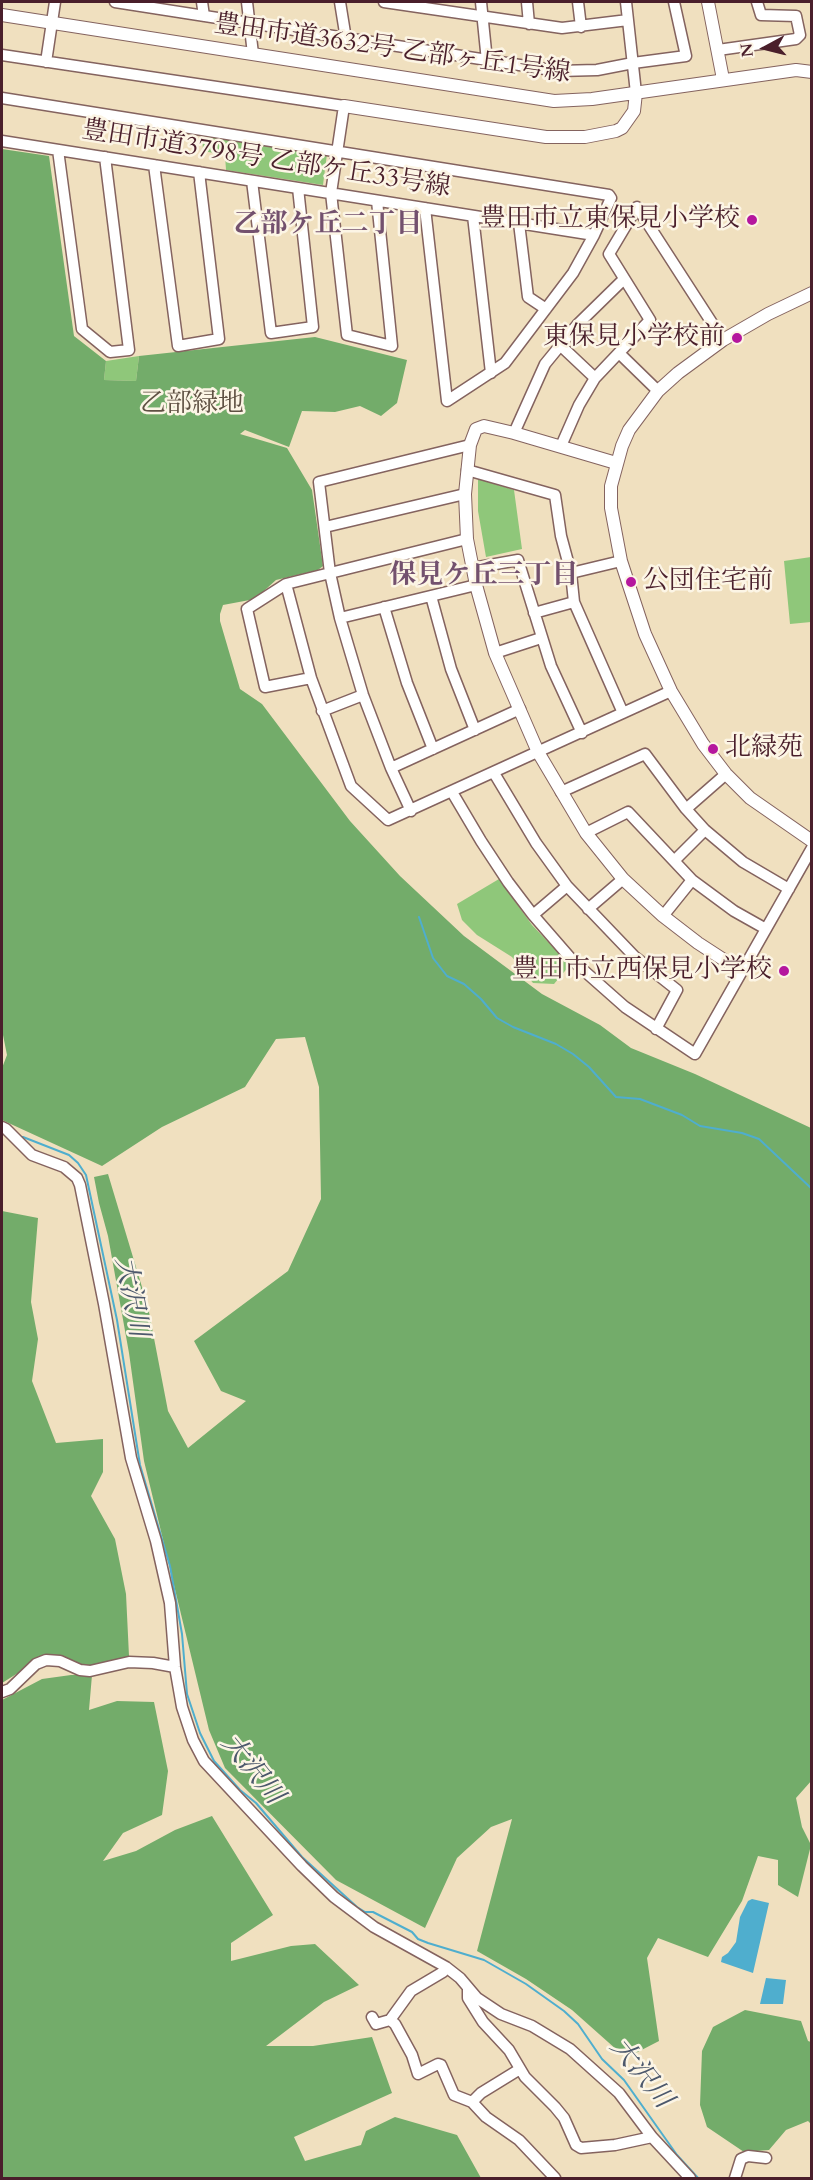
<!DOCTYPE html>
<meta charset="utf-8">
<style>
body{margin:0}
#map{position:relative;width:813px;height:2180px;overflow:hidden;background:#f0e0bf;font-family:Cardo,serif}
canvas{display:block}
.frame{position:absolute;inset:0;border:3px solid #4a1f2b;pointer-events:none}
.north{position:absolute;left:735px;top:18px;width:60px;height:60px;-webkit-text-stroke:4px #fcf5e5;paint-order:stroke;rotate:263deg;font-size:16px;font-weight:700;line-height:24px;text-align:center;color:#4a1f2b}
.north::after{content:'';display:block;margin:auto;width:21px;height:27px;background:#4a1f2b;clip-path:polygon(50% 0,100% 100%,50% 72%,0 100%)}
</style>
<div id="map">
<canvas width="813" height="2180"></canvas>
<div class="frame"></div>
<div class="north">N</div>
</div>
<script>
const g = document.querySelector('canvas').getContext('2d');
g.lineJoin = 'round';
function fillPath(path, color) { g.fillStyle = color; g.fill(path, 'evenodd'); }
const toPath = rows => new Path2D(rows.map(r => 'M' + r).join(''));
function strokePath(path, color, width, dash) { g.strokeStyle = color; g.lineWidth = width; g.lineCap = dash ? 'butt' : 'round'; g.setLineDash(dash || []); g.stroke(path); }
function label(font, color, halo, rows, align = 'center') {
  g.font = font + ' Cardo,"Noto Serif JP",serif'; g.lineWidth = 5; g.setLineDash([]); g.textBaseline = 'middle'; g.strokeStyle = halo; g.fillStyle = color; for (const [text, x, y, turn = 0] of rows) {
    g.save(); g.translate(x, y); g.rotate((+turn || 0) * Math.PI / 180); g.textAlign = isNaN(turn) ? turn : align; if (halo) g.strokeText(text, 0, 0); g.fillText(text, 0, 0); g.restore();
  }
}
const green = toPath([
 [202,134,327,154,323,185,226,170,225,155,203,151],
 [139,356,136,381,104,380,106,361],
 [478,479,514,490,522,549,486,557,478,511],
 [811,557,811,622,790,624,784,561],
 [499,879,532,925,570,965,554,984,533,983,512,957,477,935,462,920,457,904]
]);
const forest = toPath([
 [2,149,49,156,74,336,106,361,104,380,136,381,139,356,315,337,407,360,397,403,381,416,360,406,335,412,302,411,289,447,245,430,240,434,287,448,312,490,323,566,318,570,276,580,255,599,223,605,220,614,220,621,240,689,262,704,350,821,400,876,464,936,542,994,600,1025,631,1048,695,1074,811,1128,812,1780,796,1798,802,1827,811,1845,798,1897,778,1885,778,1860,758,1856,742,1901,708,1957,658,1938,647,1958,659,2041,626,2058,572,2010,526,1979,477,1951,512,1819,491,1827,457,1858,425,1928,336,1880,225,1768,209,1730,144,1461,129,1353,108,1236,99,1203,94,1177,108,1174,148,1307,168,1411,188,1448,246,1401,221,1391,194,1341,288,1271,321,1199,319,1087,305,1037,276,1039,245,1087,162,1127,102,1166,2,1120,2,1068,7,1055,2,1030],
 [2,1211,38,1218,31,1302,38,1339,32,1381,56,1443,103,1439,103,1472,91,1496,115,1539,126,1594,129,1656,90,1669,69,1660,26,1668,2,1683],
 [71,1675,92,1675,89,1710,117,1701,154,1702,168,1771,162,1815,123,1833,103,1861,136,1851,175,1830,212,1816,273,1915,231,1943,231,1961,291,1946,315,1944,359,1985,324,2002,266,2046,313,2046,372,2037,392,2093,294,2137,305,2161,361,2145,366,2131,395,2117,457,2135,481,2178,2,2178,2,1700,42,1679],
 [745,2010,801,2021,808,2041,811,2042,811,2124,808,2121,786,2130,769,2150,744,2152,707,2127,700,2105,702,2051,713,2027]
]);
const water = toPath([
 [752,1899,769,1903,753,1973,721,1962,722,1957,728,1953,736,1942,740,1917,748,1901],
 [766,1978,786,1980,783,2004,760,2004]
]);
const stream = toPath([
 [419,917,433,958,447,976,464,984,481,999,497,1018,513,1027,556,1044,573,1054,589,1067,616,1097,640,1099,682,1115,700,1126,742,1133,759,1139,812,1189],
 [19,1137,23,1137,69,1155,78,1163,86,1175,117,1320,140,1465,170,1566,182,1634,187,1694,200,1733,214,1761,240,1790,256,1803,302,1857,357,1907,365,1912,373,1912,412,1932,418,1939,428,1943,484,1960,526,1984,564,2011,578,2024,602,2059,624,2080,677,2155,698,2178]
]);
const minor = toPath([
 [115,2,558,71,597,70,633,63,686,56,674,2],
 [202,2,204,16],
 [247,2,253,54],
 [340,2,346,39],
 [384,2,562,28,628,20],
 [481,2,487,61],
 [527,2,529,24],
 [578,2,581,27],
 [626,2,636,93],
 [718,50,796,39,800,35,796,16,761,15,757,2],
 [2,55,344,106,331,193,347,335,392,346,377,201],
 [46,62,55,2],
 [2,98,609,195,611,198,594,235,573,273,505,363,447,401,425,208],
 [2,141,594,235],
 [58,150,82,329,110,352,129,350,105,157],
 [154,165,178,346,219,339,199,172],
 [252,181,271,333,313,327,298,188],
 [473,216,491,373],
 [519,223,528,297,546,309],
 [560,345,595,378],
 [619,353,658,391],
 [514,433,545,364,577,325,623,280],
 [561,446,579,405,595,378,650,320,609,254,637,207,723,340],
 [467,470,555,495,561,536,571,573,574,602,623,713],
 [325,527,465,494],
 [473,568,518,560,551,666,582,733],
 [571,573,621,561],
 [286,584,311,678,351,786,388,820,671,691],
 [431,596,451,669,475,730],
 [384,607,407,683,433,749],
 [534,613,574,602],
 [340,618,476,585],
 [495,653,541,638],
 [311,678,265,687,247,609,286,584,467,539],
 [322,711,363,695],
 [391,768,520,709],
 [494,773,536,843,567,886,634,956,677,990,656,1029],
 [452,792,481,841,508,882,533,915,573,961,625,1007,695,1054,812,848],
 [561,792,645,754,686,809,705,830,743,862,789,889],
 [686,809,726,774],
 [411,811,391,768,363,695,340,618,330,573,319,482,470,445],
 [586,833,628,812,692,880,734,911,766,929],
 [674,861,705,830],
 [588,909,623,879],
 [533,915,567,886],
 [663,916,692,880],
 [2,1127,6,1129,32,1155,64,1167,77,1178,80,1185,104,1304,131,1458,156,1541,170,1603,175,1667,182,1707,193,1740,204,1761,302,1866,334,1897,374,1927,446,1967,460,1978,477,1998,501,2014,532,2026,570,2049,619,2093,652,2137,690,2178],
 [2,1692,10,1689,36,1664,46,1660,60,1661,80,1670,90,1671,129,1662,153,1663,175,1667],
 [468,1988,468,1998,483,2022,509,2050,525,2077,555,2107,564,2118,576,2145,581,2148,615,2145,652,2137],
 [372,2017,376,2024,390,2020,395,2024,412,2055,418,2074,438,2064,441,2065,454,2095,472,2102],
 [390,2020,411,1991,443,1972,446,1967],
 [520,2069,481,2093,472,2102,486,2117,519,2140,555,2178],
 [735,2178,741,2159,748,2156,766,2158]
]);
const tertiary = toPath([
 [708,2,723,79],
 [2,15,554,101,592,99,796,70,812,72],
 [344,106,546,137,585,137,616,131,622,128,634,111,636,93],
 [812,293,768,314,723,340,678,373,658,391,629,430,622,446,611,486,611,508,621,561,645,634,671,691,703,744,726,774,750,798,812,841],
 [616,463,514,433,484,426,476,429,470,445,465,494,467,539,476,585,495,653,538,752,586,833,623,879,663,916,698,943,741,971]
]);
const markers = [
 [752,220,6,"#b5179e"],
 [737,338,6,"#b5179e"],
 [631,582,6,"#b5179e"],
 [713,749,6,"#b5179e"],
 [784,971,6,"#b5179e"]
];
const streetNames = [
 ["豊田市道3632号 乙部ヶ丘1号線",392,50,8],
 ["豊田市道3798号 乙部ケ丘33号線",266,160,9]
];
const poiNames = [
 ["豊田市立東保見小学校",740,220],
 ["東保見小学校前",725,338],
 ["公団住宅前",643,582,"left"],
 ["北緑苑",725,749,"left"],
 ["豊田市立西保見小学校",772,971]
];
const parkNames = [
 ["乙部緑地",192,405]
];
const neighbourhoodNames = [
 ["乙部ケ丘二丁目",328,226],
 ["保見ケ丘三丁目",484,577]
];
const waterNames = [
 ["大沢川",130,1297,79],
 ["大沢川",251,1770,51],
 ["大沢川",640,2074,51]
];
fillPath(green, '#8fc77a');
fillPath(forest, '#73ac6a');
fillPath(water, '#4faece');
strokePath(stream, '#4faece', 2);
strokePath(minor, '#84635f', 13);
strokePath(tertiary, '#84635f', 14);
strokePath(minor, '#fff', 10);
strokePath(tertiary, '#fff', 12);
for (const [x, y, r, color] of markers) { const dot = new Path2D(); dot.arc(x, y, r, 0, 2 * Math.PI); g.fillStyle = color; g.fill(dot); strokePath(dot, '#fcf5e5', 2); }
label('26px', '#4a1f2b', '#fcf5e5', streetNames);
label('26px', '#4a1f2b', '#fcf5e5', poiNames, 'right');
label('26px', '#5f5143', '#fcf5e5', parkNames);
label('bold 27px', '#73516e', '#fcf5e5', neighbourhoodNames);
label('italic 27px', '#4c586c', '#fcf5e5', waterNames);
</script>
